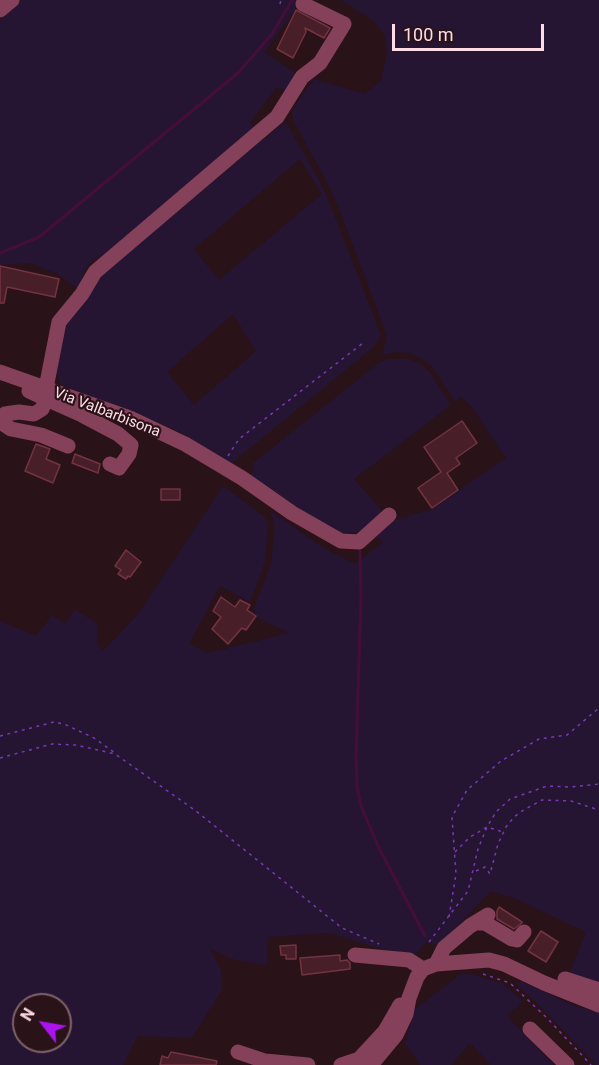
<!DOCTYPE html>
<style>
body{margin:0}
#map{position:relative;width:599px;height:1065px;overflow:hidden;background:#291218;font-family:Roboto,sans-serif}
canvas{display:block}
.north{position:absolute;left:12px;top:993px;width:60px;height:60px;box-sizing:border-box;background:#291218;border:2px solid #7e636a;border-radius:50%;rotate:301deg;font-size:16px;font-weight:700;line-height:24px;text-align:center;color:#fddce6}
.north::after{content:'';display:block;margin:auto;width:21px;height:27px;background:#ab14f1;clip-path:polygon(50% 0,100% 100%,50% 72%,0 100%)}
.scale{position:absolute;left:392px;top:24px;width:152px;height:27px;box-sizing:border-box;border:3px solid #fddce6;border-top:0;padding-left:8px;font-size:18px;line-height:21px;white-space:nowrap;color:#fddce6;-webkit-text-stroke:4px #291218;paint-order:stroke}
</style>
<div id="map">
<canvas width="599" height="1065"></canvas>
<div class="north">N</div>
<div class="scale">100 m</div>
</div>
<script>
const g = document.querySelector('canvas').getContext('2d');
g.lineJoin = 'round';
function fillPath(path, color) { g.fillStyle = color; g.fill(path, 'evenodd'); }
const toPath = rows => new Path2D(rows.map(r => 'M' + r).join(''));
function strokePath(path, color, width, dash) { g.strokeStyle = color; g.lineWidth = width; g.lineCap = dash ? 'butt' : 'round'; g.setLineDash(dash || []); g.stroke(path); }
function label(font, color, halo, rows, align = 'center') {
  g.font = font + ' Roboto,sans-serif'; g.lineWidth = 4.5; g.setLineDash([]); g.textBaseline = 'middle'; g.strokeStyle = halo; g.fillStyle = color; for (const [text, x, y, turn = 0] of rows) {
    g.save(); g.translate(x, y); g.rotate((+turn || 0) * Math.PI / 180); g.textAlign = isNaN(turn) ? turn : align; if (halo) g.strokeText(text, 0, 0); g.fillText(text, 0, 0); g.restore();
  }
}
const green = toPath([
 [21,0,298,0,294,11,265,52,296,74,286,90,276,88,250,123,259,129,103,256,93,259,83,273,79,290,60,275,31,263,0,265,0,19],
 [340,0,599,0,599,997,565,984,586,932,514,898,491,891,440,944,433,945,427,941,417,953,409,957,328,933,267,937,267,965,235,960,210,949,221,970,222,990,192,1038,138,1036,123,1065,0,1065,0,621,36,636,52,615,65,624,75,609,97,624,97,645,104,650,138,614,223,486,265,517,268,526,265,562,250,602,220,586,189,644,208,653,289,633,260,619,255,614,254,608,271,564,275,527,271,511,322,547,355,564,383,542,374,533,384,523,432,509,506,458,471,406,461,397,455,402,433,367,422,359,410,353,397,352,382,355,387,336,366,279,337,204,323,175,293,120,293,109,308,86,315,79,364,94,381,81,387,53,385,36,373,20],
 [24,1005,60,1005,60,1041,24,1041],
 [282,124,287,124,317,176,331,206,381,335,375,346,232,463,174,429,60,384,57,371,59,347,65,324,104,272],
 [300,159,322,194,219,280,194,249],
 [233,314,256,351,194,405,167,372],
 [388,359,409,359,420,364,429,371,451,405,354,479,385,514,367,530,352,533,332,532,250,476,254,469,252,464,380,362],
 [462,973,475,975,503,984,523,1001,507,1016,554,1065,491,1065,470,1043,451,1065,420,1065,405,1043,415,1009],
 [521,981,577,1007,599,1011,599,1065,596,1065,545,1011,516,984]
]);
const stream = toPath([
 [0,253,39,237,238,73,272,34,292,0],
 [360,550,361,598,356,756,357,786,361,806,378,846,425,936]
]);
const building = toPath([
 [296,10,330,28,324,38,305,28,306,32,293,58,277,49,296,10],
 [0,266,59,279,55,297,7,287,4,303,0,303,0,266],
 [462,421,477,443,456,458,460,464,447,473,458,490,432,508,418,488,441,472,424,447,462,421],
 [36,444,50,449,46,459,60,465,53,483,25,471,36,444],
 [75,454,100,464,98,473,72,463,75,454],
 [161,489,180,489,180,500,161,500,161,489],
 [126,550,141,562,130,577,128,576,126,579,118,574,121,570,115,566,126,550],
 [221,597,235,607,240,600,250,605,247,610,256,616,246,630,242,628,228,644,212,629,221,617,213,611,221,597],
 [499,907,522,922,522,923,514,929,497,919,497,911,499,907],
 [541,931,558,942,546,962,528,951,541,931],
 [296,945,296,959,286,959,286,955,281,955,280,946,296,945],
 [340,955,340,961,347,960,350,963,350,969,302,975,300,958,340,955],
 [171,1052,217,1061,216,1065,160,1065,162,1056,168,1058,171,1052]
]);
const path = toPath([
 [280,4,281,0],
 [228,456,239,439,363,343],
 [0,736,54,722,64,724,94,738,115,753],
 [0,758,52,744,76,745,111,753,118,756,196,811,342,928,379,944],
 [455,852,470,837,487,827,500,831,502,835],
 [476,871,485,867,490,874,498,844,506,827,514,817,522,811,542,800,571,801,599,810],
 [449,917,456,874,452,817,467,790,501,761,539,739,567,735,599,708],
 [429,942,468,891,478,849,487,827,496,812,510,799,547,786,571,787,599,784],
 [483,974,510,983,548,1019,591,1065]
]);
const minor = toPath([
 [0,10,12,0],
 [0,372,130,418,185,444,242,478,292,513,341,541,359,542,389,515],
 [46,388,59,322,82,294,95,272,277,117,302,77,320,63,344,24,303,4],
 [29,391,46,399,42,409,34,414,19,412,5,414,1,418,2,423,11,429,41,435,68,446],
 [46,399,82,415,118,434,131,445,129,454,119,468,110,464],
 [475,923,485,923,512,939,517,940,524,932],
 [355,955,409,960,423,969],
 [436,964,444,948,470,926,488,915],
 [565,979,599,990],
 [530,1029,567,1065],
 [238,1052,265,1061,308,1065],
 [341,1065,359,1059,385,1031,400,1005],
 [371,1065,396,1035,406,1014,409,998,417,977,423,969,436,964,489,960,504,964,544,983,599,1005]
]);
const streetNames = [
 ["Via Valbarbisona",107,413,21]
];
fillPath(green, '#251532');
strokePath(stream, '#450e39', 3);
fillPath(building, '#481f28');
strokePath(building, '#733341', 1.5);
strokePath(path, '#7a38b5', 1.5, [3, 4.5]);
strokePath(minor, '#85405a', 15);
label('15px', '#fddce6', '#291218', streetNames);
</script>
